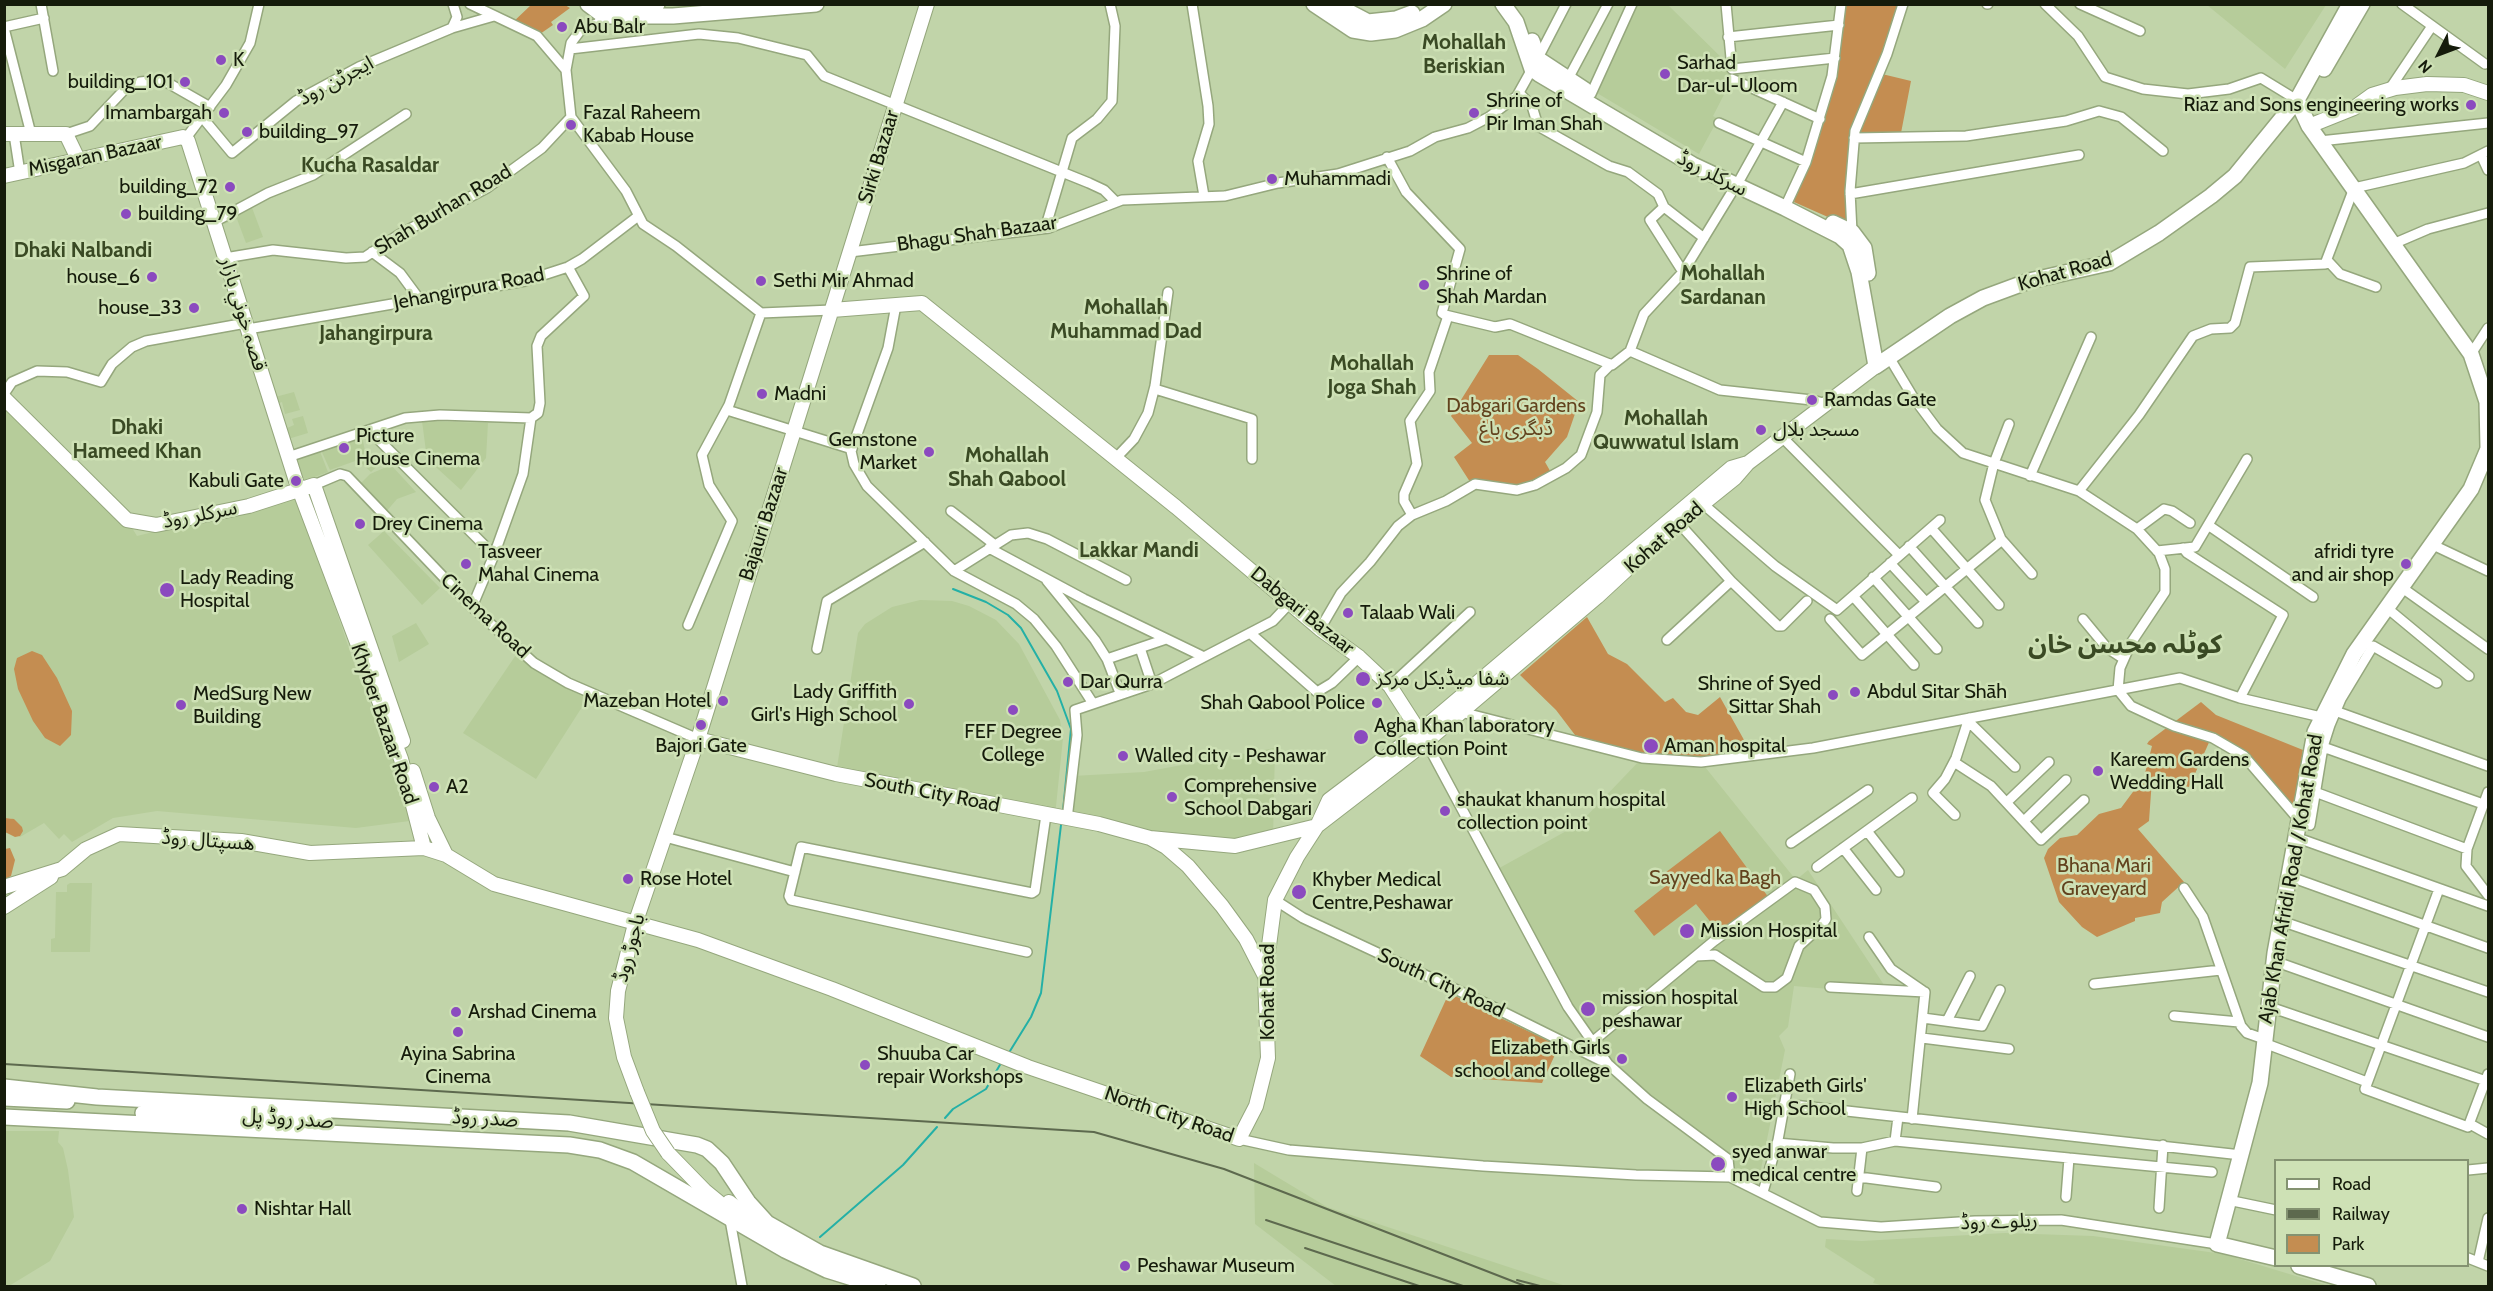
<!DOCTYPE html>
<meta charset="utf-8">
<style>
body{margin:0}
#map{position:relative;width:2493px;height:1291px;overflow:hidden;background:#c1d4a9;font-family:Cabin,sans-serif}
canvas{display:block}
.frame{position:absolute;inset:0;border:6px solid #151b0b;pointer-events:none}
.legend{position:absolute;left:2274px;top:1159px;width:195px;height:108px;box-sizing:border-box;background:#cee1b5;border:2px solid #849271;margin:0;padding:8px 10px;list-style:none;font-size:18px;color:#151b0b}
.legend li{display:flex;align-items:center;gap:12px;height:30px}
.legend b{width:30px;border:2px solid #849271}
.north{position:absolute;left:2409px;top:24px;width:60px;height:60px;-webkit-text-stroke:4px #cee1b5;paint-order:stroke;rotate:228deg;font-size:16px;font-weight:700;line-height:24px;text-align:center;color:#151b0b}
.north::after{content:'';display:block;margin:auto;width:21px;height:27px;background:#151b0b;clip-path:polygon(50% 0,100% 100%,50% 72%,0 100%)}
</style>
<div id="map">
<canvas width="2493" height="1291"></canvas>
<div class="frame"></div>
<ul class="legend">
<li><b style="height:8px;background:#fff"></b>Road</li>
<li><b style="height:8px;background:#5d694e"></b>Railway</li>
<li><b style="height:16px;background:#c48d51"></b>Park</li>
</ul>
<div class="north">N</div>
</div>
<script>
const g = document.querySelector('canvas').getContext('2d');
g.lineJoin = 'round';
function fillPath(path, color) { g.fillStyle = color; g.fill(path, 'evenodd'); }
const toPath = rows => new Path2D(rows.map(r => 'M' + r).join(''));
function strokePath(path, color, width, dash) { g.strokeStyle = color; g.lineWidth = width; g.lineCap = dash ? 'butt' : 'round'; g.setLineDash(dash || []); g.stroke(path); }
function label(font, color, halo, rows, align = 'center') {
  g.font = font + ' Cabin,"Noto Sans Arabic",sans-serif'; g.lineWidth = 5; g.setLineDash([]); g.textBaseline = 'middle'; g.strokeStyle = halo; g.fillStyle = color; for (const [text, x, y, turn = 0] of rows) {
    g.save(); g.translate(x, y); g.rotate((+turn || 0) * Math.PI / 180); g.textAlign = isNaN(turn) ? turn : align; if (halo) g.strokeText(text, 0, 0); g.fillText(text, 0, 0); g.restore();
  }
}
const built = toPath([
 [1629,5,1668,5,1730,66,1732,79,1713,116,1718,119,1699,154,1592,90],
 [2207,5,2326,5,2285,69],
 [251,205,263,237,246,243,237,219,224,224,222,220],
 [294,392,300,410,285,414,282,402,276,404,275,397],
 [4,405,53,451,69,473,73,470,124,515,137,536,297,496,355,666,417,820,356,828,157,811,113,818,72,842,64,834,59,839,44,823,20,837,15,832,14,821,11,818,4,818],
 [303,416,308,433,288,439,285,429,294,425,292,419],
 [422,421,488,423,486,458,461,490,427,459],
 [362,436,365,451,374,460,377,457,383,461,371,472,358,460,330,470,321,450],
 [319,449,328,472,304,481,296,458],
 [391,465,416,492,397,499,385,513,359,485,370,474],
 [384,531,440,588,422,605,368,545],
 [920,600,952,601,969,606,996,620,1019,644,1060,720,1063,738,1055,816,836,774,858,633,865,624,892,607],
 [416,623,429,644,399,662,392,636],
 [520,649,591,693,536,779,463,733],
 [1275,748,1273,839,1235,846,1068,819,1073,776,1144,772],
 [1642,758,1701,762,1796,880,1808,870,1886,988,1831,982,1829,989,1794,986,1788,1027,1779,1036,1785,1050,1757,1189,1730,1177,1728,1159,1608,1064,1568,1007,1494,871,1579,824],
 [70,883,92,883,90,952,51,952,51,939,55,938,56,892,67,892,67,885],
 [5,1131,59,1131,58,1142,63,1148,68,1170,74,1217,50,1261,9,1286,4,1286],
 [1254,1163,1327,1207,1566,1286,1336,1286,1255,1224],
 [2005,1233,2093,1236,2223,1254,2329,1286,1884,1286,1873,1283,1875,1279,1825,1247,1826,1239,1862,1241]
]);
const green = toPath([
 [531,5,565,5,570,8,551,22,553,25,537,36,511,24],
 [1840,5,1907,5,1882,74,1911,81,1901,133,1855,132,1846,225,1794,202,1824,103],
 [1489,355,1518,355,1538,369,1579,402,1567,437,1545,462,1553,476,1517,490,1472,485,1454,457,1472,443,1451,416],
 [1587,617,1608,654,1627,664,1665,702,1673,698,1686,712,1698,715,1720,697,1753,756,1695,761,1645,755,1575,735,1556,710,1520,675],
 [32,651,42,655,57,678,72,711,71,735,60,746,45,738,33,721,18,689,14,669,17,658],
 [2201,702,2216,715,2303,750,2292,817,2244,756,2211,738,2189,787,2152,779,2149,821,2138,829,2184,882,2162,902,2160,913,2135,918,2135,921,2097,937,2082,927,2059,902,2044,858,2048,849,2060,838,2077,835,2099,814,2121,808,2144,777,2152,746,2147,744,2149,741],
 [5,818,14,819,22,827,23,831,20,836,15,837,5,832],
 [1720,831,1769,898,1724,931,1717,930,1696,904,1654,936,1634,911,1667,885,1661,876],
 [10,848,15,860,11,876,5,879,5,849],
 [1449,993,1559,1046,1542,1083,1451,1077,1420,1056]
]);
const stream = toPath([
 [953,589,986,602,1008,615,1021,628,1057,691,1071,729,1063,811],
 [1010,1051,1031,1017,1041,993,1061,825],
 [945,1118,953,1109,986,1089,1001,1063],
 [820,1237,903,1165,937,1127]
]);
const street = toPath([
 [41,4,53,71],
 [470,4,537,36,566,70],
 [1192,4,1208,106,1209,124,1198,161,1204,196],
 [1726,4,1732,69,1835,58],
 [1987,4,1988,4],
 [2045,4,2078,36,2105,77,2143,89,2188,94,2229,89,2261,78,2297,100],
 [2080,4,2140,31],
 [2402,4,2485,64],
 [604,16,598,23,580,31,571,43,566,70,571,117,626,191,643,224,676,246,761,313,832,310],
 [4,27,44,18],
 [4,28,31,134],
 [452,28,457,17,453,4],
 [1728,37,1839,25],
 [570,49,699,34,738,38,807,55,824,76,1089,183,1104,190,1116,202],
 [1538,58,1566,4],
 [1568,79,1608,4],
 [1732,79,1820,119],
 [2389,90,2432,26],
 [1519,93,1532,106,1538,126,1609,166,1628,172,1658,194,1664,207,1704,238],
 [1591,94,1632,4],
 [202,117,232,153,296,101,359,67,452,28,494,16],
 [1719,123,1806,162],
 [14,134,20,173],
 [66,134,90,126,124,90,140,82,159,80,168,83,210,107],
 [186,138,226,85,250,43,259,4],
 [1854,138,1966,136,2066,121,2099,111,2121,117,2163,151],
 [2320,141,2488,123],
 [2481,155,2488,170],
 [1387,157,1406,192,1460,249,1442,313,1445,315,1495,327,1510,324,1612,365,1630,351,1720,390,1812,400,1827,404],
 [1739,181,1783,102],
 [1850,194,2079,155],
 [1787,203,1806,162,1832,76,1841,4],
 [1664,207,1650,220,1683,272],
 [214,222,268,193,313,175,406,114],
 [1049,228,1048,219,1072,138,1097,119,1112,101,1115,26,1110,4],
 [1852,232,1850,191,1855,131,1887,54,1903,4],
 [2393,244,2428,229,2488,213],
 [372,252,400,273,420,300],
 [850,252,1049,228,1122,200,1225,196,1278,183,1338,174,1410,151,1435,137,1468,128,1489,117,1517,96,1532,69],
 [225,258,273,250,346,258,365,257,400,234,487,188,542,148,571,117],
 [2327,260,2340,274,2376,287],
 [896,305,888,348,851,451,854,464,867,486,954,571,1016,604,1034,619,1056,646,1092,702],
 [248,329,525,281,568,267,582,259,637,217],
 [1630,351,1644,314,1683,272,1735,187],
 [2471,354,2488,328],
 [1889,357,1913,397,1937,429,1963,453,2079,491,2137,529,2159,553,2165,569,2165,592,2131,643,2120,668,2118,690,2131,706,2174,726,2213,738,2244,756,2299,820],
 [1155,389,1252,419,1252,459],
 [4,394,12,382,37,371,67,372,101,382,112,364,132,347,146,341,246,323],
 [727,410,852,449],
 [2009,424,1994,463,1985,500,2001,539,2032,574],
 [369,430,494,555],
 [1783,438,1899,555],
 [288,457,405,418,440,415,531,418],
 [1115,459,1134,439,1148,413,1155,386,1168,292],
 [2030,476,2091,337],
 [314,485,340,474,347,476,472,607,534,663,568,683,698,739],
 [2079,491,2139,415,2193,336,2211,329,2230,328,2235,323,2250,267,2325,264,2354,188,2464,163,2488,151],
 [1703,504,1775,566,1837,610,1940,520],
 [951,511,995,545],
 [1412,515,1404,501,1404,494,1417,464,1410,421,1430,391,1429,372,1448,316],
 [1676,520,1731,581,1778,626,1782,626,1807,601],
 [2208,525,2313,597],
 [1931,528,1999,605],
 [2137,529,2164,509,2172,511,2190,523],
 [2431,544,2488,571],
 [1909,546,1978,623],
 [989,548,1084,599,1202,656],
 [2183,548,2187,553,2283,615,2240,698],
 [2157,551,2195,547,2247,459],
 [1890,563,1926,602],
 [954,571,1011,535,1028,533,1047,539,1126,580],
 [1873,577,1937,649],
 [1047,581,1095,640,1107,659,1120,693],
 [2401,587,2488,649],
 [1853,596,1914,665],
 [472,607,494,555,523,474,531,418,538,413,540,403,537,346,541,336,584,296,568,267],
 [2387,608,2469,676],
 [1830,619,1862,655,2002,540],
 [2083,619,2107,648,2124,659],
 [688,625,732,521,709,485,702,455,729,405,761,313],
 [1320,629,1341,593,1370,562,1398,526,1412,515,1446,501,1475,484,1517,490,1535,485,1566,468,1581,455,1597,412,1600,375,1611,364],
 [1250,633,1317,692,1332,683,1359,657],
 [1667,640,1731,581],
 [1140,648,1152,684],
 [817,649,827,601,925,542],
 [1107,659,1166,639],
 [1390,686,1470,612],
 [2335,711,2488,766],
 [1461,712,1642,758,1701,762,1813,748,2180,678,2240,698,2321,717],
 [1968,721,2015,767],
 [1426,742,1568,1007,1608,1064,1647,1099,1728,1159,1730,1177],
 [2323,747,2483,804],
 [1954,762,1991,786,2041,840,2084,800],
 [2315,792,2467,849],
 [2488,792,2467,849,2466,866,2488,895],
 [2007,802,2049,762],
 [1955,815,1933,793,1945,779,1956,758,1969,718],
 [1067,819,1077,735,1075,710,1152,684,1273,621,1290,603],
 [2024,821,2066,780],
 [2310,825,2323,747,2330,725,2341,699,2373,646,2437,683],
 [1867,831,1899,872],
 [665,837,795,872],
 [2295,837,2488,906],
 [1791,843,1868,790],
 [1843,848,1876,890],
 [1817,867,1912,798],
 [2288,876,2488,948],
 [2184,888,2203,917,2241,1026,2247,1033,2264,1039],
 [2439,889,2365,1089,2468,1127,2488,1074],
 [1275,900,1303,918,1487,1004,1606,1063],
 [2281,921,2488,992],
 [1869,937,1891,969,1923,991],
 [1027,952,791,900,789,896,801,847,1032,893,1035,891,1046,815],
 [2274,961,2488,1037],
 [2094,984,2221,970],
 [1830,987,1925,992],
 [2267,1006,2486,1081],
 [2174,1016,2239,1022],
 [1923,1018,1982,1026,2000,990],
 [1947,1021,1970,976],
 [1922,1038,2009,1049],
 [1592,1042,1714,941,1795,882,1814,890,1825,907,1826,919,1822,925,1799,946,1787,978,1775,987,1764,987,1715,955,1696,956],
 [2264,1043,2367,1082],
 [1784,1104,2241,1155],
 [1912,1119,1925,992],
 [2470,1124,2488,1134],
 [1239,1139,1289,1150,1483,1166,1636,1175,1730,1177,1820,1222,1881,1227,1975,1221,2061,1220,2217,1244],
 [1895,1141,1898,1117],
 [1777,1143,1833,1148,1862,1148,1895,1141,2212,1172],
 [2468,1170,2488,1168],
 [1859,1177,1936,1187],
 [1857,1191,1862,1148],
 [1763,1192,1778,1140,1790,1074],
 [2066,1197,2069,1158],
 [2228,1200,2276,1210],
 [2159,1208,2163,1145],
 [730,1220,742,1286],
 [2468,1258,2488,1266],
 [2478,1262,2488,1218]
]);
const secondary = toPath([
 [2309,126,2354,108,2372,95,2395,88,2427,84,2464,85,2488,93],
 [4,134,66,134,79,161],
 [4,176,183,137,188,141,296,481,401,759,424,848],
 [832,310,922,303,1176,507,1320,629,1359,657,1390,686,1426,742],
 [4,398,127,520,156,525,249,506,314,485,403,741],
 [698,739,836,774,1099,824,1150,838,1166,847,1188,866,1222,906,1246,939,1265,976],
 [413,771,428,818,446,855],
 [1150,838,1235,846,1317,826,1329,800,1419,732,1731,468,1748,463],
 [4,887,62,869,86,849,119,834,241,841,310,853,424,848,446,855,494,884,698,940,832,989,1028,1067,1239,1139,1256,1106,1268,1058,1265,976,1275,900,1297,857,1317,826,1426,742,1597,597,1664,535,1735,478,1748,463,1876,366],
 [4,907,51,877],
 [637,1092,624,1057,616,1018,618,991,635,924,698,739,927,4],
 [668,1153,705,1191,733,1214],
 [729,1202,753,1221,771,1226]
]);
const primary = toPath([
 [588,4,604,16,673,16,816,4],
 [608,4,612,7,657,4],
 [1314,4,1353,30,1371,33,1395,30,1422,19,1444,4],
 [1334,4,1368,22,1396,19,1412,13],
 [1503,4,1516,22,1532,69,1539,74,1693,165,1785,208,1840,236,1850,245,1859,272,1876,366,1950,316,1983,298,2029,281,2109,263,2159,233,2211,196,2235,176,2297,100,2350,4],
 [1532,41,1538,59,1585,90],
 [2324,69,2362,4],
 [2297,100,2309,126,2471,354,2487,402,2488,447],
 [1833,223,1852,232,1864,248,1868,273],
 [4,1087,97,1097,569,1123,697,1145,707,1149,722,1163,748,1202,767,1223,820,1253,913,1286],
 [4,1098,67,1101],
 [143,1113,325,1122],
 [4,1117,569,1145,600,1150,633,1162,785,1250,827,1270,878,1286],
 [2276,1258,2217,1244,2260,1083,2275,953,2315,732,2354,654,2471,489,2488,449],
 [2299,1266,2368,1286]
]);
const rail = toPath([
 [4,1064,1094,1132,1224,1169,1525,1286],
 [1266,1220,1463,1286],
 [1305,1248,1419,1286],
 [1517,1280,1540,1286]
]);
const secondaryBridge = toPath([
 [637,1092,653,1131,668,1153]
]);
const markers = [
 [562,27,6,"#8b4abf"],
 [221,60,6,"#8b4abf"],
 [1665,74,6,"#8b4abf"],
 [185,82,6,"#8b4abf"],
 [2471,105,6,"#8b4abf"],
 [224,113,6,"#8b4abf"],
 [1474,113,6,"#8b4abf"],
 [571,125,6,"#8b4abf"],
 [247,132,6,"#8b4abf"],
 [1272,179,6,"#8b4abf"],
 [230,187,6,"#8b4abf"],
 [126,214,6,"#8b4abf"],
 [152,277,6,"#8b4abf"],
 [761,281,6,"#8b4abf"],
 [1424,285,6,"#8b4abf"],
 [194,308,6,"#8b4abf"],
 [762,394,6,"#8b4abf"],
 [1812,400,6,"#8b4abf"],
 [1761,430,6,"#8b4abf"],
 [344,448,6,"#8b4abf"],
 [929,452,6,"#8b4abf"],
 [296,481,6,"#8b4abf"],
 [360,524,6,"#8b4abf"],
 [466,564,6,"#8b4abf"],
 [2406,564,6,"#8b4abf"],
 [167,590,8,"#8b4abf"],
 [1348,613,6,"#8b4abf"],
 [1363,679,8,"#8b4abf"],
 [1068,682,6,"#8b4abf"],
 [1855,692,6,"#8b4abf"],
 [1833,695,6,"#8b4abf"],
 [723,701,6,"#8b4abf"],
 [1377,703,6,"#8b4abf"],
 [909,704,6,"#8b4abf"],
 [181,705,6,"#8b4abf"],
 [1013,710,6,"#8b4abf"],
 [701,725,6,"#8b4abf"],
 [1361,737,8,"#8b4abf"],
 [1651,746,8,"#8b4abf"],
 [1123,756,6,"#8b4abf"],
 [2098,771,6,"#8b4abf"],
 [434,787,6,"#8b4abf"],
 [1172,797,6,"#8b4abf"],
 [1445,811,6,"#8b4abf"],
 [628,879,6,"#8b4abf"],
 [1299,892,8,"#8b4abf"],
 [1687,931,8,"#8b4abf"],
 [1588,1009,8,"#8b4abf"],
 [456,1012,6,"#8b4abf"],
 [458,1032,6,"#8b4abf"],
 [1622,1059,6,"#8b4abf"],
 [865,1065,6,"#8b4abf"],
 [1732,1097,6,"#8b4abf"],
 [1718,1164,8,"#8b4abf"],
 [242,1209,6,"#8b4abf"],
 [1125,1266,6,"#8b4abf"]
];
const poiNames = [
 ["Abu Balr",574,27],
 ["K",233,60],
 ["Sarhad",1677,63],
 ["Dar-ul-Uloom",1677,86],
 ["building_101",173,82,"right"],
 ["Shrine of",1486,101],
 ["Pir Iman Shah",1486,124],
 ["Riaz and Sons engineering works",2459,105,"right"],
 ["Imambargah",212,113,"right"],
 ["Fazal Raheem",583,113],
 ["Kabab House",583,136],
 ["building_97",259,132],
 ["Muhammadi",1284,179],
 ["building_72",218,187,"right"],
 ["building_79",138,214],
 ["Shrine of",1436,274],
 ["Shah Mardan",1436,297],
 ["house_6",140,277,"right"],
 ["Sethi Mir Ahmad",773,281],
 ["house_33",182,308,"right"],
 ["Madni",774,394],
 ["Ramdas Gate",1824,400],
 ["مسجد بلال",1773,430],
 ["Picture",356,436],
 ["House Cinema",356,459],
 ["Gemstone",917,440,"right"],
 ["Market",917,463,"right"],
 ["Kabuli Gate",284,481,"right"],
 ["Drey Cinema",372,524],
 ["Tasveer",478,552],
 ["Mahal Cinema",478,575],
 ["afridi tyre",2394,552,"right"],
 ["and air shop",2394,575,"right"],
 ["Lady Reading",180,578],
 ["Hospital",180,601],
 ["Talaab Wali",1360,613],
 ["شفا میڈیکل مركز",1376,679],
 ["Dar Qurra",1080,682],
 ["Shrine of Syed",1821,684,"right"],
 ["Sittar Shah",1821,707,"right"],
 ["Lady Griffith",897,692,"right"],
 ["Girl's High School",897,715,"right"],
 ["Abdul Sitar Shāh",1867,692],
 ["MedSurg New",193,694],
 ["Building",193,717],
 ["Mazeban Hotel",711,701,"right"],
 ["Shah Qabool Police",1365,703,"right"],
 ["Agha Khan laboratory",1374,726],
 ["Collection Point",1374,749],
 ["FEF Degree",1013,732,"center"],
 ["College",1013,755,"center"],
 ["Bajori Gate",701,746,"center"],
 ["Aman hospital",1664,746],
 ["Walled city - Peshawar",1135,756],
 ["Kareem Gardens",2110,760],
 ["Wedding Hall",2110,783],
 ["Comprehensive",1184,786],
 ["School Dabgari",1184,809],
 ["A2",446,787],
 ["shaukat khanum hospital",1457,800],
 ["collection point",1457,823],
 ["Rose Hotel",640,879],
 ["Khyber Medical",1312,880],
 ["Centre,Peshawar",1312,903],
 ["Mission Hospital",1700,931],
 ["mission hospital",1602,998],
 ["peshawar",1602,1021],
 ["Arshad Cinema",468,1012],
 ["Elizabeth Girls",1610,1048,"right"],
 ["school and college",1610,1071,"right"],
 ["Ayina Sabrina",458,1054,"center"],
 ["Cinema",458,1077,"center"],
 ["Shuuba Car",877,1054],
 ["repair Workshops",877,1077],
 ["Elizabeth Girls'",1744,1086],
 ["High School",1744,1109],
 ["syed anwar",1732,1152],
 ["medical centre",1732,1175],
 ["Nishtar Hall",254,1209],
 ["Peshawar Museum",1137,1266]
];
const streetNames = [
 ["ایجرٹن روڈ",336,81,-28],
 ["Misgaran Bazaar",95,156,-12],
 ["Sirki Bazaar",879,157,-73],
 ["سرکلر روڈ",1712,174,27],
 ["Shah Burhan Road",443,210,-31],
 ["Bhagu Shah Bazaar",977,234,-8],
 ["Kohat Road",2065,272,-16],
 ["Jehangirpura Road",469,289,-11],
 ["قصہ خوني بازار",243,314,73],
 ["سرکلر روڈ",200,515,-11],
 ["Bajauri Bazaar",764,524,-72],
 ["Kohat Road",1664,538,-41],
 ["Dabgari Bazaar",1302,611,39],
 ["Cinema Road",485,616,43],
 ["Khyber Bazaar Road",384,724,71],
 ["South City Road",932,793,11],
 ["ھسپتال روڈ",208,841,4],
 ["Ajab Khan Afridi Road / Kohat Road",2291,879,-80],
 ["باجوڑ روڈ",630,948,-75],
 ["South City Road",1441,983,25],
 ["Kohat Road",1268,992,-90],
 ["North City Road",1169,1115,19],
 ["صدر روڈ پل",288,1119,4],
 ["صدر روڈ",485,1119,3],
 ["ریلوے روڈ",1999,1222,-2]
];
const parkNames = [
 ["Dabgari Gardens",1516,406],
 ["ڈبگری باغ",1516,429],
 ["Bhana Mari",2104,866],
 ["Graveyard",2104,889],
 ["Sayyed ka Bagh",1715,878]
];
const neighbourhoodNames = [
 ["Mohallah",1464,43],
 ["Beriskian",1464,67],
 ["Kucha Rasaldar",370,166],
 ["Dhaki Nalbandi",83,251],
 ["Mohallah",1723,274],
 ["Sardanan",1723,298],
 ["Mohallah",1126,308],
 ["Muhammad Dad",1126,332],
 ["Jahangirpura",376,334],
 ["Mohallah",1372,364],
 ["Joga Shah",1372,388],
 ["Mohallah",1666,419],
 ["Quwwatul Islam",1666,443],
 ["Dhaki",137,428],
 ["Hameed Khan",137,452],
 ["Mohallah",1007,456],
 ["Shah Qabool",1007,480],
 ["Lakkar Mandi",1139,551]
];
const districtNames = [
 ["کوٹلہ محسن خان",2125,645]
];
fillPath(built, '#b6cc9a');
fillPath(green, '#c48d51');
strokePath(stream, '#24b0a6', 2);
strokePath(street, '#95a77d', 12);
strokePath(secondary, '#95a77d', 16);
strokePath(primary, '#95a77d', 18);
strokePath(street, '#fff', 9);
strokePath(secondary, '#fff', 14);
strokePath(primary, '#fff', 15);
strokePath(rail, '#5d694e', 2);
strokePath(secondaryBridge, '#95a77d', 16, []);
strokePath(secondaryBridge, '#fff', 14);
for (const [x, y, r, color] of markers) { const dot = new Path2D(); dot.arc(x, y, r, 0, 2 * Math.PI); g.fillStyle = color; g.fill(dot); strokePath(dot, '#cee1b5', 2); }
label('20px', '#151b0b', '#cee1b5', poiNames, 'left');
label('20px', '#151b0b', '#cee1b5', streetNames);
label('20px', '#62421d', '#cee1b5', parkNames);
label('bold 21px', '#3a4a24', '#cee1b5', neighbourhoodNames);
label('bold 26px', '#3a4a24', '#cee1b5', districtNames);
</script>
